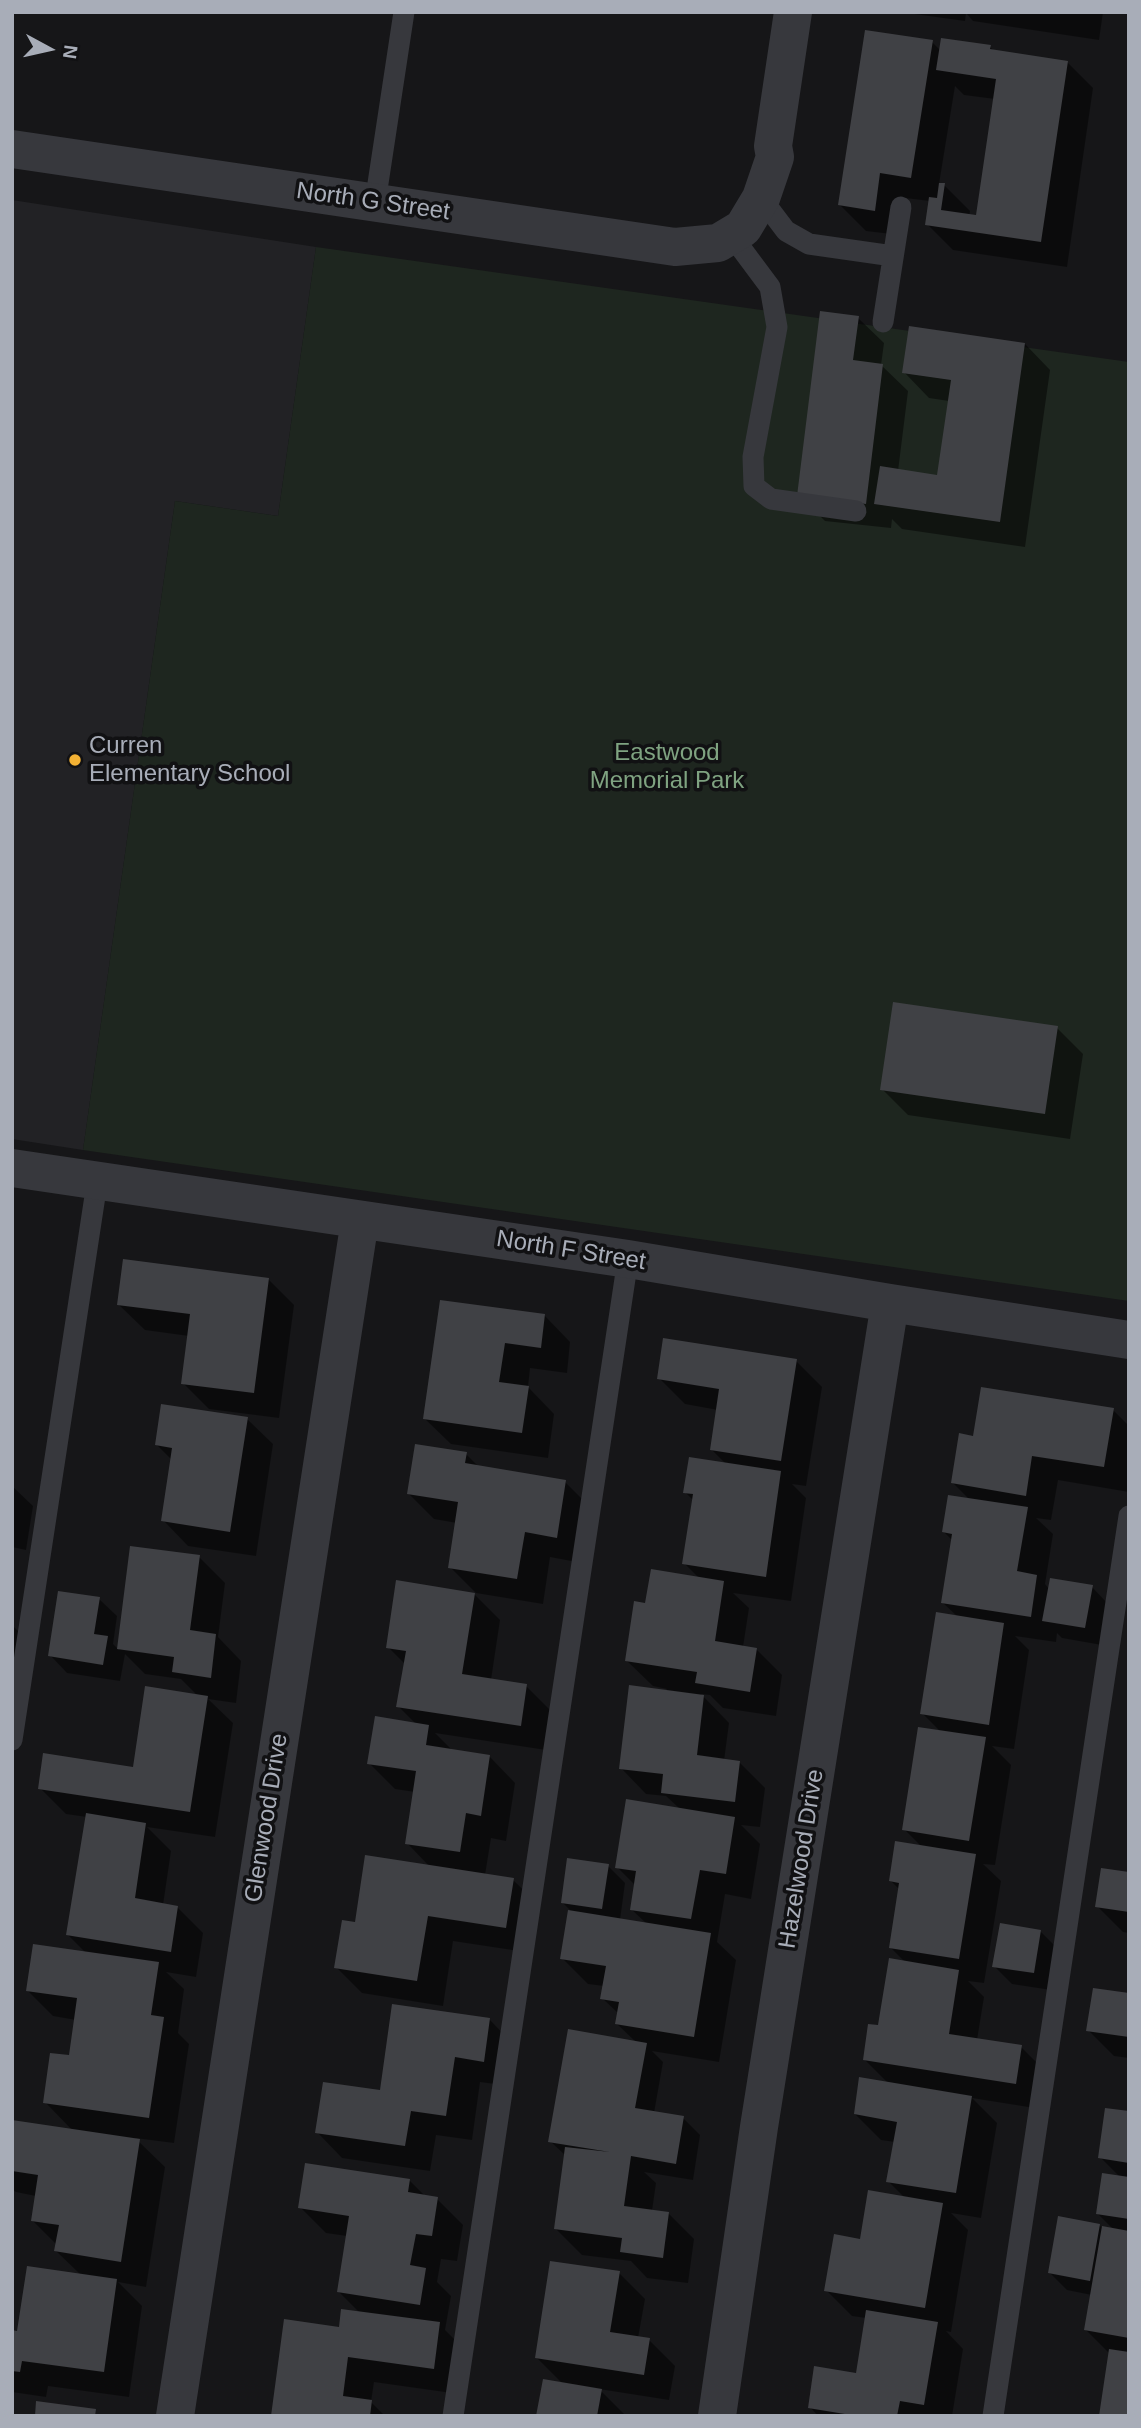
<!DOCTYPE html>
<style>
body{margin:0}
#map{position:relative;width:1141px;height:2428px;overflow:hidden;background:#161618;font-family:Helvetica,sans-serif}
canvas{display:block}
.frame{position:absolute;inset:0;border:14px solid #a8adb8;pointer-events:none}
.north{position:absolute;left:14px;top:14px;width:70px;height:70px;-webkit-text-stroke:5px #111113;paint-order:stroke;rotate:98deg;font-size:19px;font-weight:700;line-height:28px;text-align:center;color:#a8adb8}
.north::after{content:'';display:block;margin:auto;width:24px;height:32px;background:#a8adb8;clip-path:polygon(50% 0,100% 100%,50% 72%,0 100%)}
</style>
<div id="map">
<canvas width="1141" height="2428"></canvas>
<div class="frame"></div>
<div class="north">N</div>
</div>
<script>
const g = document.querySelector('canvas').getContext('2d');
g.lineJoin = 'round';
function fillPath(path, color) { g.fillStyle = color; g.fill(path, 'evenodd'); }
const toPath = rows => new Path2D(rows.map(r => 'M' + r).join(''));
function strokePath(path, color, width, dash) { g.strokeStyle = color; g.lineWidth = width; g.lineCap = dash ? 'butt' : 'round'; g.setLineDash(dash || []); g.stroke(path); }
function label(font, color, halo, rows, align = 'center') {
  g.font = font + ' Helvetica,sans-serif'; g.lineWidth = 7; g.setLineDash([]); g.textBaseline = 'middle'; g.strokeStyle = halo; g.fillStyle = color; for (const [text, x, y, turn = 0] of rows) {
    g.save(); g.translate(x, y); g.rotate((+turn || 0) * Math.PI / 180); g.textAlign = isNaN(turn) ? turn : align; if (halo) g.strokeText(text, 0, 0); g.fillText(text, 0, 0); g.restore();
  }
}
const built = toPath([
 [12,200,316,247,278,516,175,501,83,1150,12,1139]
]);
const green = toPath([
 [316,247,1129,362,1129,1301,83,1150,175,501,278,516]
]);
const shadow = toPath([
 [1103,12,1099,40,973,21,966,13,965,21,900,12],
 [932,42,941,51,990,47,995,52,1067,62,1093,88,1067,267,953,250,927,224,930,201,905,198,900,235,866,231,840,205],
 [955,86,964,95,995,99,978,217,969,216,970,211,944,185,939,184],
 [858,318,884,343,881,365,908,391,898,471,938,477,949,401,929,398,904,372,1025,344,1050,370,1025,547,902,529,892,519,891,528,825,521,799,495],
 [1057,1028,1083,1054,1070,1139,908,1115,882,1089],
 [268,1279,294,1305,279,1418,209,1409,183,1383,189,1336,145,1330,119,1305],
 [442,1302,545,1316,570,1342,567,1373,530,1368,528,1387,554,1414,548,1458,451,1444,425,1419],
 [796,1361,822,1387,806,1486,792,1484,806,1498,791,1601,733,1593,749,1608,743,1647,756,1649,782,1675,776,1716,723,1708,710,1695,701,1694,729,1723,724,1761,739,1762,765,1788,760,1827,741,1825,760,1844,751,1899,725,1894,717,1942,736,1960,719,2062,652,2051,663,2062,654,2113,683,2118,700,2135,693,2180,644,2172,656,2183,652,2211,668,2213,694,2239,688,2283,647,2278,631,2261,582,2255,556,2229,566,2156,550,2141,637,2043,617,2024,619,2014,602,1998,604,1986,588,1984,562,1958,570,1910,563,1903,608,1866,625,1883,620,1920,647,1924,631,1909,635,1885,617,1867,680,1809,666,1796,646,1794,621,1768,667,1689,653,1686,627,1661,647,1605,700,1579,684,1563,694,1501,685,1492,726,1464,711,1449,718,1410,685,1404,659,1378],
 [1113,1410,1129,1426,1129,1492,1058,1480,1051,1520,1036,1518,1053,1534,1045,1584,1050,1590,1092,1587,1109,1605,1102,1645,1062,1638,1057,1633,1056,1642,1015,1636,1029,1650,1014,1749,992,1746,1011,1765,995,1865,983,1864,1001,1881,984,1983,968,1981,984,1997,977,2040,1021,2047,1047,2073,1041,2109,972,2098,997,2123,981,2218,951,2213,968,2230,951,2332,946,2331,963,2349,952,2416,818,2416,810,2407,858,2375,866,2318,852,2316,826,2290,862,2241,905,2198,888,2181,895,2142,881,2140,855,2114,889,2084,864,2059,906,1963,890,1947,900,1890,891,1881,922,1847,904,1829,941,1732,922,1713,958,1617,943,1603,953,1541,944,1532,970,1500,953,1483,975,1438],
 [247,1419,273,1444,256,1556,188,1546,163,1520,172,1460,157,1445],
 [466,1454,479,1467,565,1482,591,1508,582,1563,550,1557,543,1604,476,1593,450,1567,457,1523,434,1519,408,1493],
 [12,1486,33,1506,26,1550,12,1547],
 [132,1548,199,1557,225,1583,218,1637,241,1661,236,1703,208,1699,233,1723,215,1837,147,1827,171,1851,163,1905,177,1907,203,1933,196,1977,166,1972,184,1989,178,2033,189,2044,174,2143,135,2138,165,2167,146,2287,118,2282,142,2306,129,2397,48,2386,46,2397,12,2392,12,2332,18,2333,81,2275,56,2251,57,2245,32,2220,36,2196,16,2192,12,2189,12,2121,73,2131,45,2102,71,2057,76,2020,53,2016,28,1991,86,1953,67,1934,87,1817,66,1814,40,1788,134,1769,198,1696,181,1679,145,1674,125,1654,120,1681,67,1673,50,1655,99,1599,117,1616,113,1644,119,1650],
 [474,1594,500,1620,491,1680,526,1686,552,1712,546,1750,435,1733,453,1751,490,1757,515,1783,506,1841,491,1838,485,1875,513,1880,539,1905,532,1953,453,1941,443,2006,362,1993,336,1967,356,1924,430,1867,407,1843,415,1792,395,1789,369,1763,417,1725,398,1706,405,1664,388,1647],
 [12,1625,21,1634,12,1673],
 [1129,1874,1129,1933,1123,1932,1097,1906],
 [1040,1931,1058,1949,1051,1990,1012,1984,994,1966],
 [1129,1995,1129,2058,1114,2056,1088,2030],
 [490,2020,515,2046,510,2086,480,2082,472,2140,436,2135,430,2171,342,2158,317,2132],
 [1129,2113,1129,2416,1110,2354,1086,2330,1092,2295,1067,2290,1050,2273,1099,2226,1114,2230,1098,2214,1120,2177,1100,2157],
 [410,2181,426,2197,437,2199,463,2225,457,2261,441,2259,437,2282,451,2296,445,2330,464,2349,459,2394,374,2382,371,2402,385,2416,272,2416,340,2329,360,2313,338,2291,347,2236,326,2233,300,2207],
 [619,2273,645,2299,638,2338,649,2340,675,2366,669,2400,599,2389,626,2416,538,2416,563,2384,537,2358]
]);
const building = toPath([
 [865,30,933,40,911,178,880,173,875,211,838,205],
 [941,38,991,45,990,49,1068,61,1041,242,925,225,929,197,937,198,939,183,945,183,941,210,976,215,996,79,936,70],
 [820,311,859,316,853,360,883,364,866,504,797,496],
 [909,326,1025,343,1000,522,874,504,880,466,937,475,951,380,902,373],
 [893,1002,1058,1026,1045,1114,880,1090],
 [123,1259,269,1278,254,1393,181,1384,190,1314,117,1305],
 [440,1300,545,1314,541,1348,505,1343,499,1382,529,1386,522,1433,423,1419],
 [663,1338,797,1359,781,1461,710,1450,719,1389,657,1379],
 [981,1387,1114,1408,1104,1467,1032,1456,1026,1496,951,1483,959,1433,973,1436],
 [161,1404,248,1417,230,1532,161,1521,172,1448,155,1445],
 [415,1444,467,1452,465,1463,566,1480,557,1538,525,1532,517,1579,448,1568,458,1502,407,1494],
 [689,1457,781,1471,766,1577,682,1564,693,1494,683,1493],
 [948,1495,1028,1507,1017,1571,1037,1575,1031,1617,941,1603,952,1534,942,1532],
 [130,1546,200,1555,190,1630,216,1634,211,1678,172,1672,174,1657,117,1649],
 [651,1569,724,1581,715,1641,757,1648,750,1692,695,1683,697,1672,625,1661,634,1601,645,1603],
 [1050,1578,1093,1585,1085,1628,1042,1621],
 [396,1580,475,1593,462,1674,527,1684,521,1726,396,1707,406,1651,386,1648],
 [58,1591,100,1597,94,1634,108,1636,103,1665,48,1656],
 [936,1612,1004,1623,989,1725,920,1714],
 [629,1685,704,1695,697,1755,740,1761,735,1802,661,1793,663,1774,619,1769],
 [145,1686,208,1696,190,1812,38,1789,43,1753,133,1767],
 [375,1716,429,1725,426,1745,490,1755,481,1816,466,1813,460,1852,405,1844,416,1771,367,1764],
 [918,1727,986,1737,969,1841,902,1830],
 [626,1799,735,1817,726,1874,700,1870,691,1919,630,1910,636,1871,615,1868],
 [86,1813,146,1823,135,1898,178,1906,171,1952,66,1935],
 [895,1841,976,1854,959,1959,889,1948,899,1883,889,1881],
 [365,1855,514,1878,506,1928,428,1916,417,1981,334,1968,342,1920,355,1922],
 [567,1858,609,1864,602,1909,561,1903],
 [1101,1868,1129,1872,1129,1912,1095,1907],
 [568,1910,711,1933,694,2037,615,2024,619,2002,600,1999,606,1966,560,1959],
 [1000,1923,1041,1930,1034,1973,992,1967],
 [33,1944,159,1962,151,2015,164,2017,149,2118,43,2103,50,2053,69,2055,77,1998,26,1991],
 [889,1958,959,1970,949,2034,1022,2045,1016,2084,863,2060,868,2024,878,2025],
 [1093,1988,1129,1993,1129,2037,1086,2031],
 [392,2004,490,2018,484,2062,455,2057,446,2116,411,2111,405,2146,315,2133,323,2082,380,2090],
 [568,2029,647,2043,635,2108,684,2116,676,2164,631,2156,624,2206,669,2212,663,2258,620,2252,622,2238,554,2229,565,2147,610,2152,548,2142],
 [859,2077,972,2096,956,2193,886,2182,897,2122,854,2114],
 [1105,2108,1129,2111,1129,2163,1098,2158],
 [12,2120,140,2139,121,2262,54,2251,59,2225,31,2221,38,2175,12,2171],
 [305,2163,410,2179,408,2192,438,2197,432,2236,416,2234,410,2265,426,2268,420,2305,337,2292,349,2216,298,2208],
 [1102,2173,1129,2177,1129,2219,1096,2214],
 [868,2190,943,2203,925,2308,824,2291,834,2234,860,2239],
 [1058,2216,1100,2224,1090,2281,1048,2273],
 [1102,2226,1129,2231,1129,2338,1084,2330],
 [550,2261,620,2271,610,2332,650,2338,644,2375,535,2358],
 [27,2266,117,2279,104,2372,22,2361,20,2372,12,2371,12,2330,17,2331],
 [341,2309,440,2322,434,2369,348,2357,343,2396,372,2400,370,2416,271,2416,284,2319,339,2327],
 [866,2310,938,2322,924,2405,900,2401,897,2416,857,2416,808,2408,814,2366,856,2373],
 [1109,2349,1129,2352,1129,2416,1099,2416],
 [543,2379,602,2389,597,2416,536,2416],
 [36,2401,96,2409,95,2416,35,2416]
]);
const lane = toPath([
 [761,198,786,231,809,244,893,256],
 [375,203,404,12],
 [732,236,770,287,777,327,753,457,754,486,771,499,856,511],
 [883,322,901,207],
 [12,1740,97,1183],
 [453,2416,628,1259],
 [993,2416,1129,1516]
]);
const street = toPath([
 [12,149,675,247,718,243,743,228,761,198,775,157,773,146,793,12],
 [12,1168,628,1259,890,1303,1129,1340],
 [175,2416,360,1220],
 [717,2416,759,2127,890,1303]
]);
const markers = [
 [75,760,7,"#f2b134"]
];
const streetNames = [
 ["North G Street",373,202,8],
 ["North F Street",571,1251,9],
 ["Glenwood Drive",267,1818,-81],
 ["Hazelwood Drive",802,1859,-81]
];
const poiNames = [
 ["Curren",89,746],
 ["Elementary School",89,774]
];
const parkNames = [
 ["Eastwood",667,753],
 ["Memorial Park",667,781]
];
fillPath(built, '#222225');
fillPath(green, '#1e261f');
fillPath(shadow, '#0007');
fillPath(building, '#404145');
strokePath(lane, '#37383d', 21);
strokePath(street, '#37383d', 38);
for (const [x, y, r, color] of markers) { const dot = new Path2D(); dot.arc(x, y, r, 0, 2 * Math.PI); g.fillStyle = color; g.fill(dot); strokePath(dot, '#111113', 2.5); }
label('24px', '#a8adb8', '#111113', streetNames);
label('24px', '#a8adb8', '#111113', poiNames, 'left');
label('24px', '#7fa381', '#111113', parkNames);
</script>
